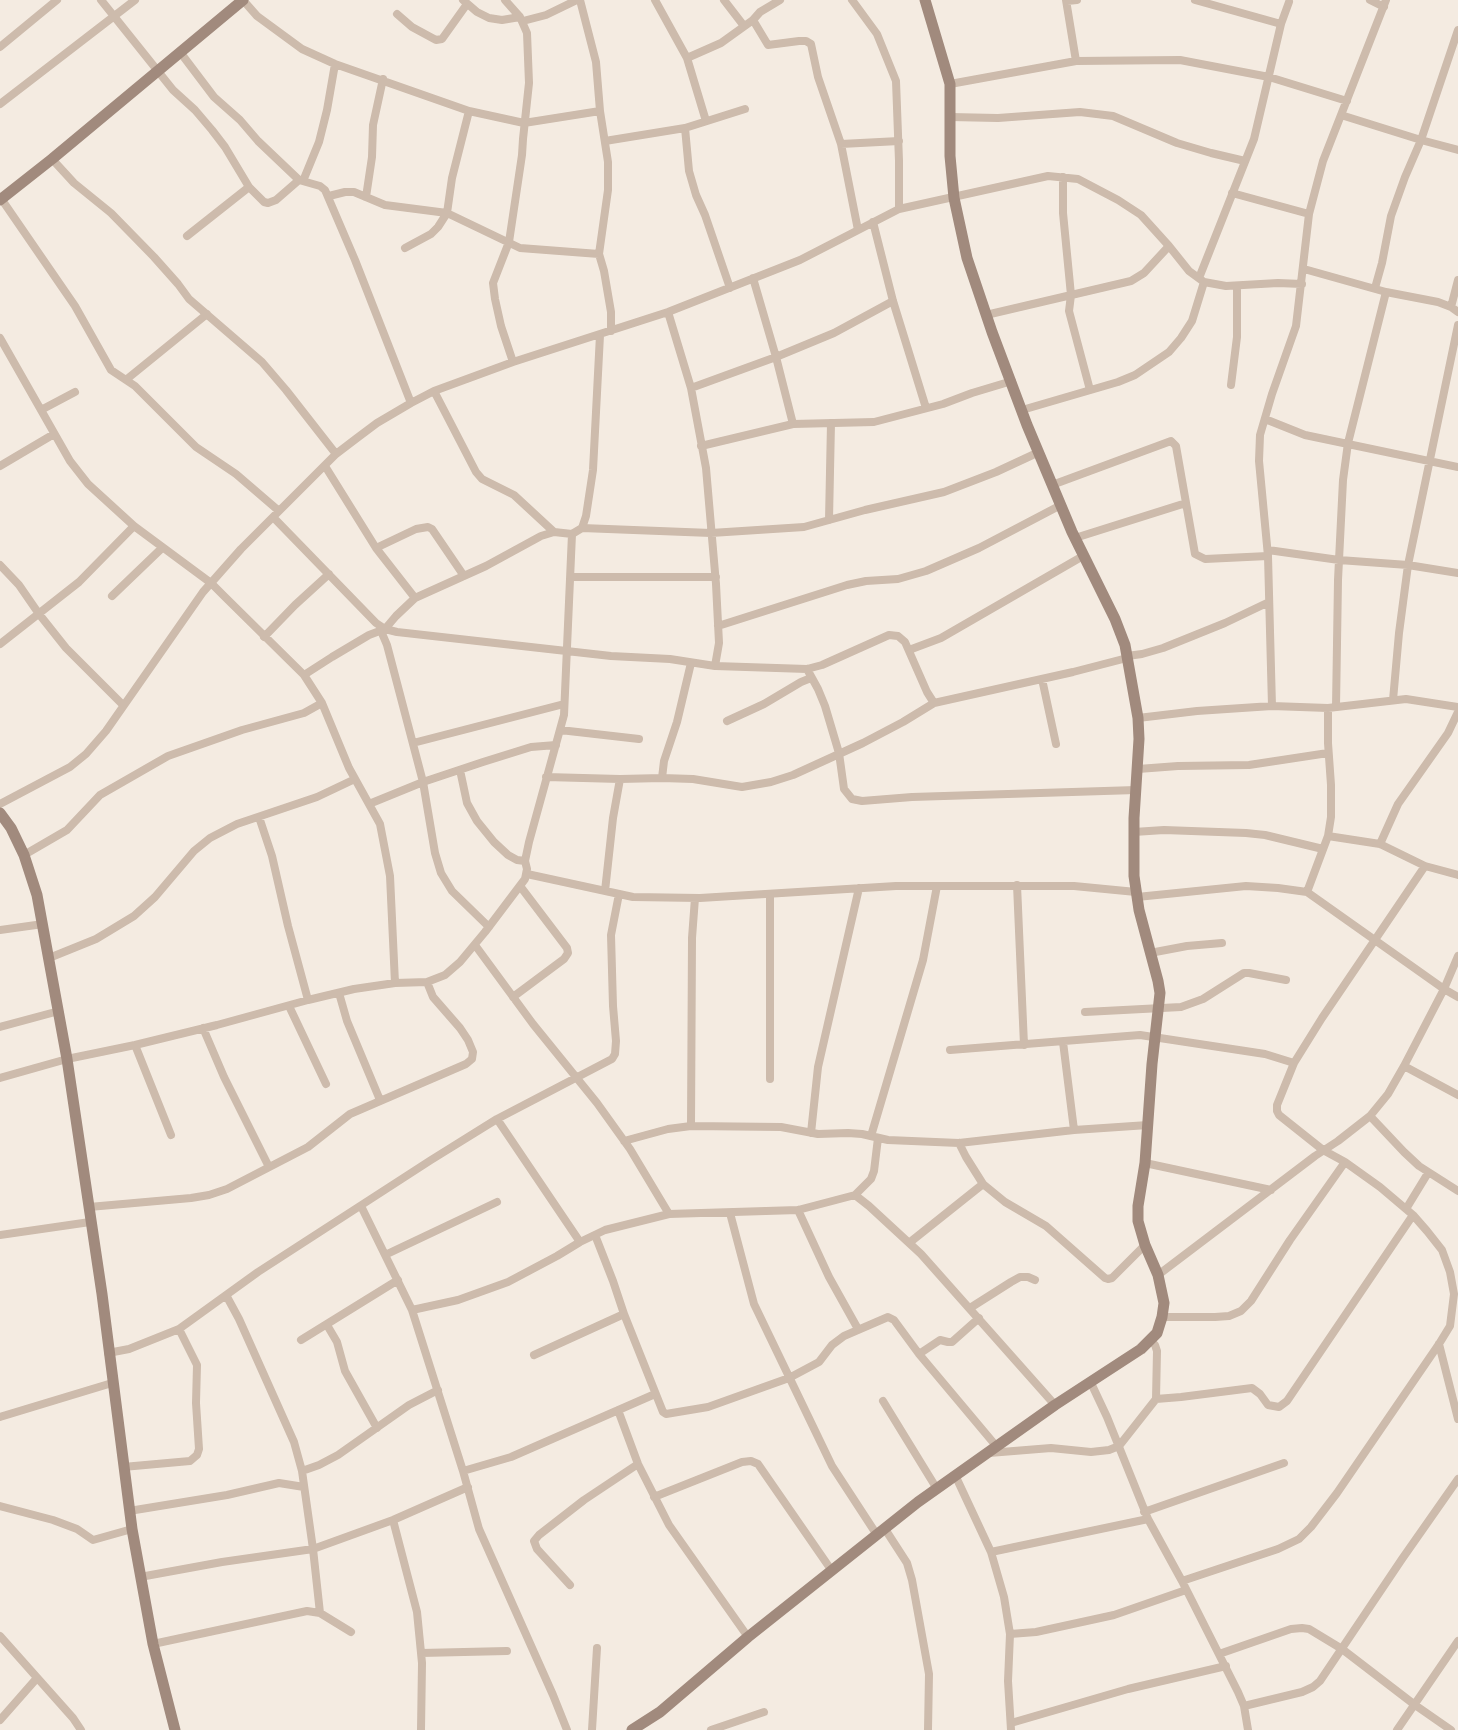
<!DOCTYPE html>
<style>
body{margin:0}
canvas{display:block;background:#f4ebe1}
</style>
<canvas width="1458" height="1730"></canvas>
<script>
const g = document.querySelector('canvas').getContext('2d');
g.lineJoin = 'round';
const toPath = rows => new Path2D(rows.map(r => 'M' + r).join(''));
function strokePath(path, color, width, dash) { g.strokeStyle = color; g.lineWidth = width; g.lineCap = dash ? 'butt' : 'round'; g.setLineDash(dash || []); g.stroke(path); }
const street = toPath([
 [101,0,173,90,195,110,212,130,225,147,249,187,264,202,268,203,276,200,299,180],
 [243,0,257,16,302,49,335,64,469,111,524,123,600,111],
 [463,0,477,12,489,18,502,20,520,17],
 [505,0,520,17,527,33,529,83,523,139,522,155,509,242,493,283,495,299,501,326,513,362],
 [580,0,596,62,600,111,608,162,608,190,599,254,604,271,611,312,611,331],
 [655,0,687,58,706,121],
 [724,0,744,26],
 [852,0,877,34,896,81,899,161,899,209],
 [1066,0,1076,61],
 [1195,0,1281,24],
 [1370,0,1384,7],
 [1067,1,1077,0],
 [397,14,412,27,436,40,442,39,467,4],
 [753,20,768,45,799,41,806,41,811,44,818,77,841,144,858,230],
 [523,21,546,15,577,0],
 [0,47,57,0],
 [180,52,214,97,240,120,258,141,299,180,320,186,325,190,355,260,411,403],
 [687,58,721,43,753,20,760,12,780,0],
 [950,84,1076,61,1180,60,1269,77,1347,101],
 [0,104,135,0],
 [1341,115,1421,140,1458,150],
 [950,117,998,118,1080,112,1113,116,1177,143,1211,153,1245,161],
 [685,128,689,171,696,195,705,215,730,288],
 [605,141,685,128,745,109],
 [841,144,899,141],
 [52,159,74,183,111,213,154,257,178,284,189,299,262,362,286,390,336,454],
 [1063,177,1063,213,1071,295,1069,311,1090,390],
 [303,181,319,142,327,110,335,64],
 [1232,193,1309,214],
 [329,196,345,192,354,192,385,205,447,213,520,248,599,254],
 [0,197,75,306,111,370,135,386,196,447,236,474,279,511],
 [366,197,372,157,373,125,383,79],
 [873,222,893,301,926,408],
 [187,236,249,187],
 [405,248,431,234,438,227,447,213,452,178,469,111],
 [1304,269,1386,292,1438,302,1451,307,1458,312],
 [753,278,776,357,793,424],
 [1199,278,1254,139,1281,24,1289,2],
 [1375,288,1382,263,1391,216,1405,177,1421,140,1458,30],
 [1451,307,1458,280],
 [668,312,691,388,706,468,716,584,719,643,715,666],
 [986,315,1131,281,1144,273,1169,246],
 [0,338,70,461,88,484,134,526,211,583,225,597,304,675,322,703,349,768,380,824,390,876,395,983],
 [127,379,207,314],
 [1231,385,1237,337,1237,286],
 [691,388,776,357,834,333,893,301],
 [434,391,476,472,482,479,514,495,554,532],
 [41,410,75,392],
 [1022,410,1118,382,1135,375,1169,352,1181,338,1192,321,1204,282],
 [1265,419,1305,435,1458,467],
 [701,446,793,424,874,422,943,404,972,393,1012,381],
 [0,466,54,434],
 [325,466,376,548,415,598],
 [1052,485,1171,441,1176,446,1195,554,1205,559,1268,556],
 [273,517,376,623,385,629,397,632,611,656,670,659,715,666,807,669,822,665,889,635,898,636,905,642,927,692,934,703,1073,672,1127,658],
 [829,520,831,423],
 [582,528,711,533,804,527,865,510,944,492,996,472,1039,452],
 [1075,538,1186,503],
 [376,548,416,529,428,527,432,529,464,576],
 [1268,550,1339,560,1408,565,1458,573],
 [0,565,19,585,39,614,66,648,123,705],
 [571,577,716,577],
 [112,596,162,548],
 [718,626,847,585,866,581,898,579,926,571,979,548,1061,505],
 [381,631,387,645,423,782,435,853,441,873,452,891,489,927],
 [264,637,295,605,329,574],
 [0,644,79,582,134,526],
 [909,650,941,638,1083,556],
 [1127,656,1142,654,1163,648,1225,623,1269,602],
 [807,669,818,689,825,706,839,753,844,789,852,799,862,801,912,797,1136,790],
 [304,675,332,657,369,635,385,629,396,616,415,598,486,566,541,536,554,532,572,534],
 [1042,679,1056,744],
 [1393,700,1399,633,1408,565,1458,325],
 [1272,706,1268,556,1259,461,1260,435,1272,394,1296,326,1309,214,1323,161,1386,0],
 [1336,707,1338,580,1343,480,1348,443,1386,292],
 [1138,718,1197,711,1272,706,1328,708,1406,699,1458,707],
 [727,721,764,704,801,682,811,678],
 [560,730,639,739],
 [413,743,564,704],
 [1138,769,1178,766,1249,765,1328,753],
 [460,770,467,803,477,821,494,842,508,855,517,860,525,861],
 [546,777,620,779,662,778,693,779,742,787,771,782,793,775,863,743,903,722,934,703],
 [662,778,664,761,677,722,691,663],
 [0,804,70,767,86,754,106,731,203,592,241,549,336,454,357,438,377,423,411,403,434,391,513,362,668,312,800,260,899,209,1048,176,1078,179,1118,200,1141,215,1169,246,1189,271,1204,282,1226,286,1278,283,1302,284],
 [369,804,423,782,483,762,531,747,556,745],
 [259,817,272,856,288,926,308,1000],
 [1134,832,1164,830,1246,833,1265,835,1323,849],
 [1328,836,1380,844,1425,866,1458,875],
 [1380,844,1398,804,1448,733,1458,712],
 [24,855,67,830,100,795,168,756,242,730,304,713,322,703],
 [527,874,633,897,700,898,896,886,1074,886,1136,892],
 [1017,885,1024,1045],
 [605,891,613,818,620,779],
 [1307,892,1328,836,1331,817,1331,785,1328,743,1328,708],
 [770,894,770,1079],
 [1137,897,1246,886,1278,888,1307,892,1444,989,1458,997],
 [0,930,43,924],
 [475,945,533,1024,597,1103,630,1149,669,1214],
 [1150,953,1187,946,1222,943],
 [49,958,96,939,134,916,155,897,194,851,210,838,237,824,317,797,355,779],
 [339,993,347,1021,380,1100],
 [513,997,564,959,568,953,567,948,520,886],
 [289,1006,326,1084],
 [1085,1012,1181,1007,1203,999,1244,973,1249,973,1286,980],
 [0,1027,59,1011],
 [203,1028,224,1077,269,1167],
 [1063,1042,1074,1130],
 [135,1045,171,1135],
 [950,1050,1140,1035,1265,1054,1294,1063],
 [1404,1066,1458,1095],
 [0,1078,67,1059,135,1045,217,1025,308,1000,354,989,395,983,427,982,445,975,460,962,485,932,525,879,527,869,525,861,529,842,564,715,572,534,582,528,586,516,593,470,600,335],
 [1370,1116,1404,1152,1419,1166,1458,1191],
 [497,1119,580,1242],
 [691,1126,692,938,695,898],
 [811,1133,818,1067,859,888],
 [871,1136,923,960,937,886],
 [624,1141,668,1129,691,1126,781,1127,818,1134,848,1133,862,1134,888,1140,959,1143,1074,1130,1148,1125],
 [959,1143,966,1157,983,1184,1005,1202,1046,1226,1105,1278,1108,1279,1112,1278,1145,1245],
 [1145,1163,1271,1190],
 [855,1195,869,1206,921,1254,1055,1405],
 [361,1206,412,1310,463,1471,479,1529,553,1695,567,1730],
 [89,1207,191,1198,209,1195,227,1189,308,1147,350,1114,466,1064,472,1059,473,1052,468,1040,460,1028,433,997,427,982],
 [1406,1209,1428,1173],
 [798,1210,829,1277,858,1329],
 [730,1213,754,1304,832,1466,877,1535],
 [0,1235,90,1222],
 [595,1235,613,1281,624,1314,663,1412,666,1414,708,1407,789,1378,819,1362,832,1345,844,1336,888,1317,894,1320,919,1354,997,1447],
 [909,1243,983,1184],
 [385,1255,497,1202],
 [1158,1275,1315,1156,1338,1141,1370,1116,1388,1094,1404,1066,1444,989,1458,956],
 [226,1295,239,1319,294,1442,302,1471,313,1549,320,1613],
 [970,1308,1011,1282,1020,1277,1028,1277,1035,1280],
 [412,1310,458,1300,508,1282,557,1256,580,1242,605,1230,669,1214,798,1210,855,1195,871,1179,874,1171,878,1138],
 [1162,1317,1215,1317,1229,1316,1241,1311,1251,1301,1290,1240,1345,1162],
 [327,1325,337,1342,345,1371,377,1428],
 [301,1340,398,1280],
 [1439,1344,1458,1419],
 [108,1353,129,1349,179,1329,258,1272,431,1160,497,1119,612,1059,615,1054,616,1041,613,1006,611,935,619,894],
 [919,1354,940,1340,948,1342,952,1342,979,1318],
 [534,1355,624,1314],
 [1091,1383,1107,1417,1148,1519,1182,1581,1238,1692,1244,1706,1248,1730],
 [1156,1399,1181,1397,1252,1388,1260,1394,1268,1405,1279,1407,1287,1401,1413,1215],
 [883,1401,937,1489],
 [618,1410,638,1464,669,1525,748,1637],
 [0,1417,112,1383],
 [989,1453,1051,1448,1091,1452,1109,1450,1119,1446,1156,1399,1157,1351,1155,1345,1151,1341],
 [123,1467,190,1461,197,1455,199,1449,196,1403,197,1365,179,1329],
 [302,1471,319,1465,338,1455,409,1405,438,1390],
 [463,1471,511,1457,655,1394],
 [956,1477,991,1552,1004,1597,1010,1634,1008,1681,1011,1730],
 [654,1497,742,1462,751,1461,758,1464,832,1571],
 [0,1506,53,1520,77,1529,93,1540,132,1529],
 [129,1511,227,1495,279,1483,304,1487],
 [1144,1512,1284,1463],
 [393,1520,417,1612,422,1663,421,1730],
 [885,1529,907,1563,912,1580,929,1674,928,1730],
 [991,1552,1148,1519],
 [140,1577,222,1562,313,1549,393,1520,468,1487],
 [1182,1581,1278,1549,1299,1539,1311,1527,1337,1493,1439,1344,1450,1326,1454,1294,1450,1272,1442,1250,1427,1231,1413,1215,1380,1187,1345,1162,1323,1150,1279,1115,1277,1111,1277,1105,1294,1063,1322,1018,1425,866],
 [570,1585,537,1549,534,1541,539,1535,584,1500,638,1464],
 [1010,1634,1036,1632,1114,1615,1186,1590],
 [0,1636,73,1718,81,1730],
 [153,1644,307,1611,320,1613,351,1632],
 [421,1653,507,1651],
 [1219,1654,1291,1629,1302,1628,1309,1629,1342,1649,1415,1705,1451,1730],
 [1244,1706,1302,1692,1313,1687,1320,1681,1402,1559,1458,1479],
 [0,1720,37,1678],
 [1011,1723,1128,1689,1226,1666],
 [592,1730,597,1648],
 [711,1730,764,1712],
 [1397,1730,1458,1641]
]);
const secondary = toPath([
 [0,200,52,159,243,0],
 [0,813,11,828,24,855,37,895,67,1059,102,1294,132,1529,153,1644,175,1730],
 [632,1730,660,1712,748,1637,918,1502,1055,1405,1141,1349,1157,1333,1162,1317,1164,1303,1158,1275,1145,1245,1138,1221,1138,1206,1145,1163,1152,1064,1160,993,1158,981,1139,910,1134,876,1134,818,1139,739,1138,718,1125,645,1115,619,1072,532,1027,425,992,332,967,258,954,198,950,156,950,84,925,0]
]);
strokePath(street, '#cdbbac', 8);
strokePath(secondary, '#a18a7d', 11);
</script>
